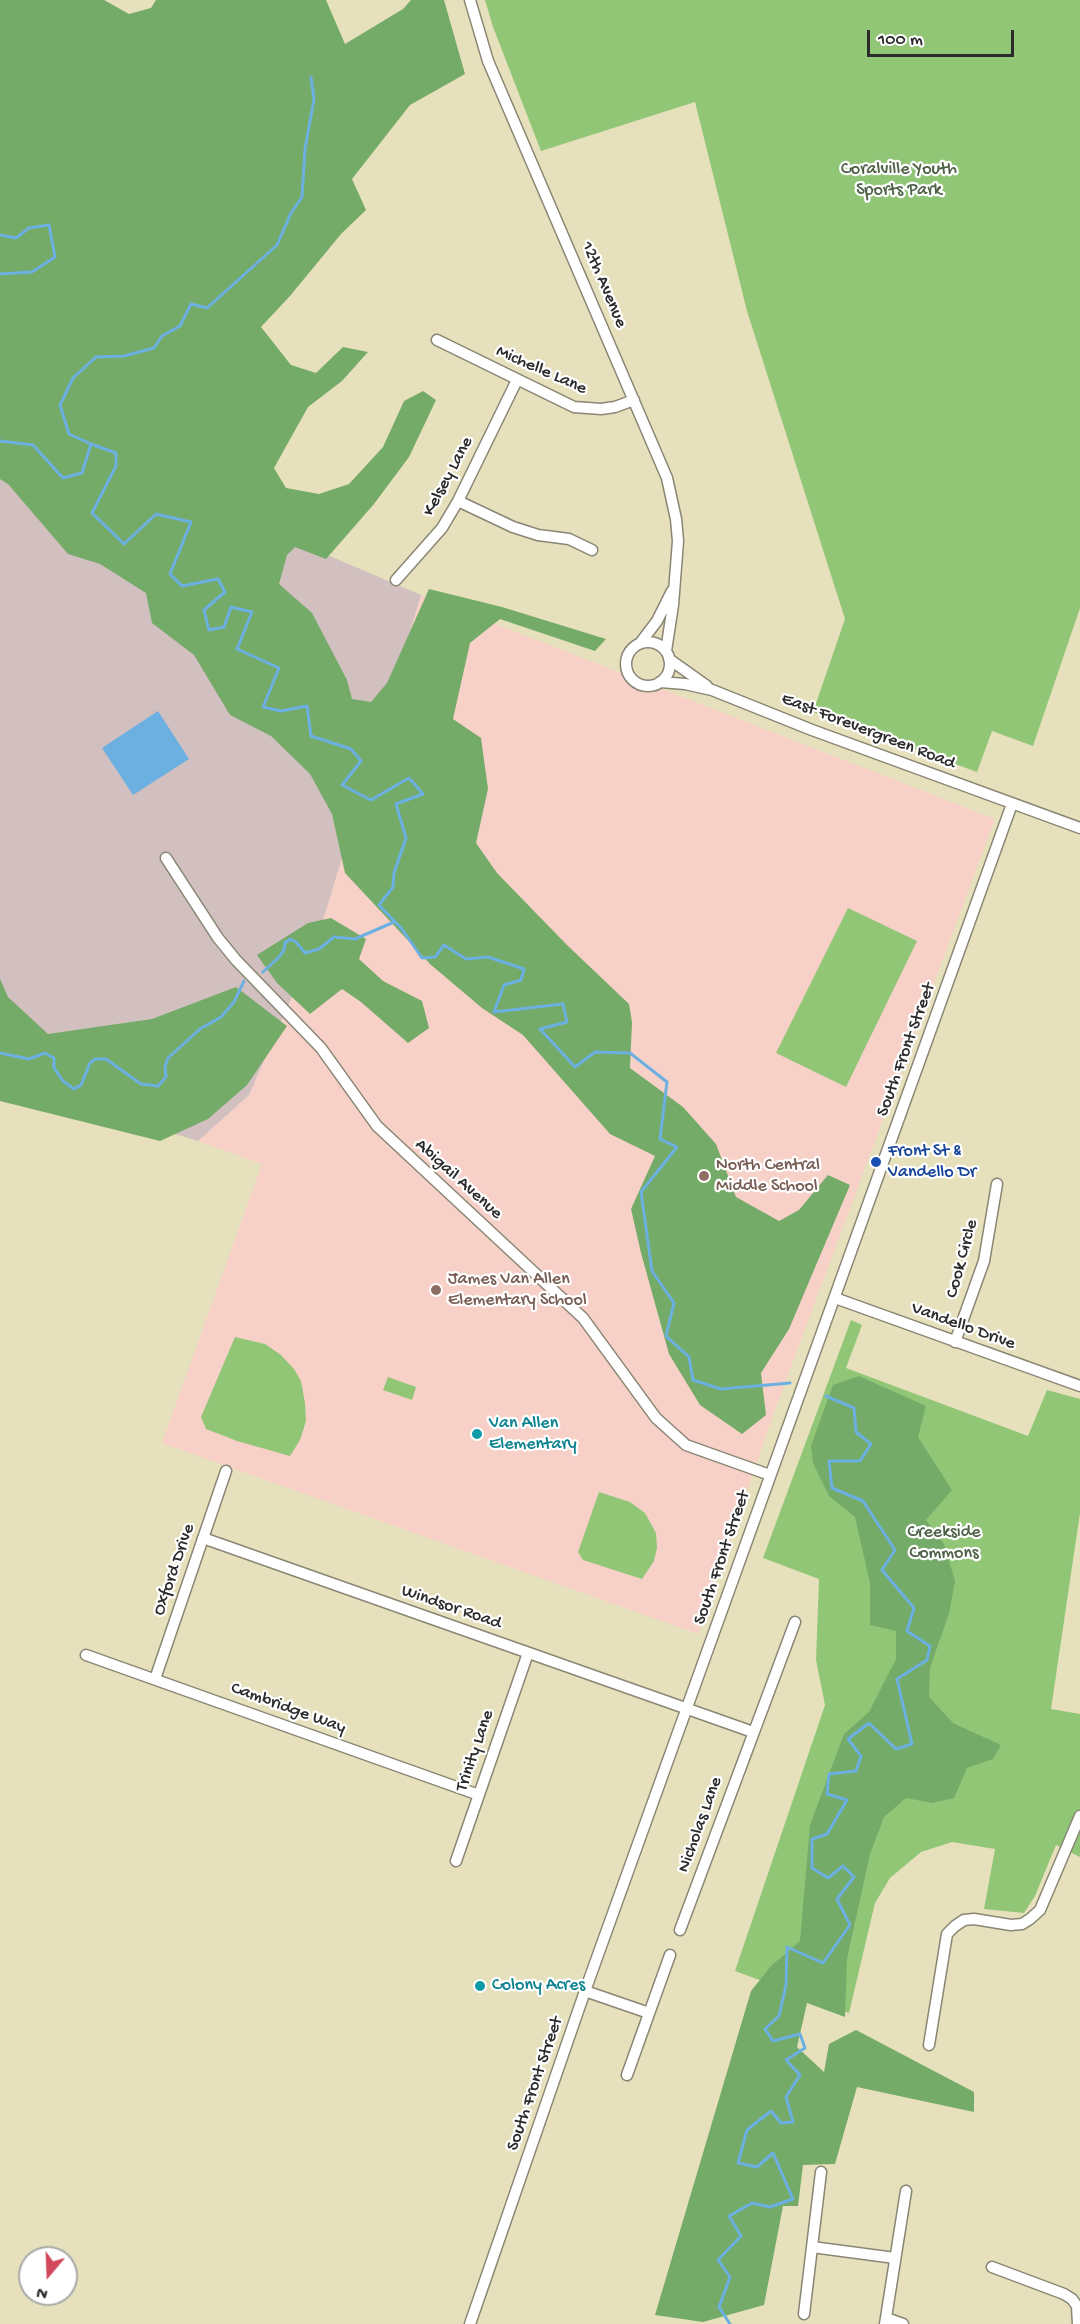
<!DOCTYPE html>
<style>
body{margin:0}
#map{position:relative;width:1080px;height:2324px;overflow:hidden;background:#e7e0bc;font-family:"Gochi Hand",sans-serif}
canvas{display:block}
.north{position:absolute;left:18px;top:2246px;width:60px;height:60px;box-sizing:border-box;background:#fff;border:2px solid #aaa;border-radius:50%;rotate:199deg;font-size:16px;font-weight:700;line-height:24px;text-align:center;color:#2b2b2b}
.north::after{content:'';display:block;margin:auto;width:21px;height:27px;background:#d1495b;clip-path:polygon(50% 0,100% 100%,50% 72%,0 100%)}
.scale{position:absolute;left:867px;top:30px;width:147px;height:27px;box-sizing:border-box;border:3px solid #2b2b2b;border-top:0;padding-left:8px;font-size:18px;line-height:21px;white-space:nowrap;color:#2b2b2b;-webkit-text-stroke:4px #fff;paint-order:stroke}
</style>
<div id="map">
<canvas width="1080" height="2324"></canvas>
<div class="north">N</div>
<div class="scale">100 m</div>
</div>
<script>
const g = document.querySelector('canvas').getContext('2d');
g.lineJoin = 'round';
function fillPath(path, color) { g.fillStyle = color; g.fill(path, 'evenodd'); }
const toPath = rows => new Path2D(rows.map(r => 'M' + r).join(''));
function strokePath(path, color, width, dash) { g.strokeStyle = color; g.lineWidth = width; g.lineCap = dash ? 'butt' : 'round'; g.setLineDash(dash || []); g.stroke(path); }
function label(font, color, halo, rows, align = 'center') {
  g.font = font + ' "Gochi Hand",sans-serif'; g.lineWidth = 4.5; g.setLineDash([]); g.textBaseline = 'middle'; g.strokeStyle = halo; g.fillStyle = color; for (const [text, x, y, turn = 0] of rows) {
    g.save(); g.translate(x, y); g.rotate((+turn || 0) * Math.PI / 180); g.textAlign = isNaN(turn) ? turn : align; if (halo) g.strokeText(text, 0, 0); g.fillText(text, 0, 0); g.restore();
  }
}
const built = toPath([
 [421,595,995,819,773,1415,698,1634,162,1443,262,1164,198,1141,249,1095,318,937]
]);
const industrial = toPath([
 [0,426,98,457,421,595,318,937,249,1095,198,1141,0,1081]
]);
const green = toPath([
 [485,0,1080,0,1080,608,1033,746,992,731,977,772,813,712,845,619,747,311,695,102,541,151,493,27],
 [848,908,917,941,846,1087,776,1053],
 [851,1320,862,1325,846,1368,1028,1436,1047,1390,1080,1399,1080,1513,1051,1709,1080,1714,1080,1857,1056,1845,1035,1896,1024,1913,984,1909,995,1849,952,1842,921,1852,890,1878,875,1903,849,2013,735,1971,825,1705,816,1660,819,1579,763,1558],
 [235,1337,265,1344,281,1355,294,1369,301,1381,305,1403,306,1421,300,1440,290,1456,237,1441,206,1429,201,1417],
 [388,1377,416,1387,412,1400,383,1390],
 [599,1492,630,1502,645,1513,656,1533,657,1548,654,1561,642,1579,583,1560,578,1552]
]);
const forest = toPath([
 [0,0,104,0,129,14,151,8,156,0,326,0,345,44,403,9,411,0,444,0,465,74,410,105,352,179,366,210,341,234,290,296,261,327,291,365,316,373,343,347,368,352,342,381,308,407,274,468,286,488,319,494,349,484,383,447,404,401,423,391,436,400,409,457,374,504,326,559,295,547,287,555,279,584,312,613,347,680,352,699,371,702,387,683,429,589,502,607,606,639,595,651,500,619,470,643,453,719,481,738,488,789,476,843,497,873,567,945,629,1004,632,1022,630,1068,683,1107,716,1144,736,1197,779,1221,799,1210,828,1175,850,1185,789,1329,761,1373,766,1415,742,1434,700,1405,669,1354,641,1253,631,1209,655,1156,610,1134,523,1035,482,1008,430,964,345,873,332,814,310,774,271,736,230,715,194,655,152,623,146,593,100,564,68,554,8,484,0,479],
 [331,918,366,939,359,959,383,981,422,1001,429,1028,408,1043,361,1002,342,989,310,1014,277,983,257,955,308,923],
 [0,979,8,997,48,1034,152,1019,236,987,287,1026,247,1085,208,1119,160,1141,0,1101],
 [859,1376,926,1406,918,1437,952,1490,926,1520,944,1544,955,1581,949,1613,930,1668,929,1697,953,1723,1001,1745,993,1759,967,1768,954,1798,932,1803,906,1798,884,1817,870,1854,847,1959,845,2017,807,2003,797,2047,824,2072,829,2044,856,2030,974,2092,974,2112,857,2087,835,2164,803,2165,798,2206,783,2206,764,2305,703,2322,655,2315,751,1991,771,1966,800,1941,810,1825,844,1734,869,1712,896,1659,896,1631,870,1625,870,1583,855,1517,829,1496,813,1463,811,1446,833,1385]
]);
const water = toPath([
 [158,711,189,759,133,795,102,748]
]);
const stream = toPath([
 [0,235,16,238,29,228,49,225,55,257,32,272,0,274],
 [0,441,33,445,63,478,82,473,91,444,116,453,116,466,92,513,124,544,156,514,191,522,170,574,182,586,218,579,225,592,204,610,209,630,224,627,231,607,252,612,237,649,279,668,263,707,281,711,307,706,311,736,351,749,361,761,342,785,371,800,409,778,423,794,396,804,406,838,394,873,393,887,379,905,402,929,422,958,435,957,444,945,466,959,488,957,524,969,521,980,504,985,494,1012,563,1004,567,1022,540,1029,575,1067,595,1052,630,1053,667,1082,660,1139,677,1147,641,1192,652,1271,674,1303,666,1336,689,1357,693,1380,721,1389,790,1383],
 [91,444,69,434,60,405,73,378,96,357,124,356,154,348,162,336,180,326,191,304,207,308,277,245,291,213,302,197,305,149,314,99,311,77],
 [263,972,279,957,284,950,285,943,290,939,296,942,305,953,319,949,334,937,355,939,394,922],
 [0,1053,29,1059,45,1053,54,1058,54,1068,63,1081,74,1089,81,1085,90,1063,95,1059,106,1059,141,1084,158,1086,166,1077,165,1067,168,1058,200,1029,221,1017,234,1002,244,981],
 [730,2324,719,2307,730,2277,718,2260,741,2236,729,2216,752,2203,770,2207,793,2199,773,2153,757,2167,738,2163,747,2130,771,2111,781,2123,793,2122,786,2097,800,2075,786,2060,805,2048,800,2034,773,2041,765,2029,779,2016,786,1985,787,1947,823,1963,850,1925,837,1899,854,1877,843,1866,828,1878,812,1868,812,1839,827,1834,847,1800,827,1794,829,1774,856,1771,861,1756,848,1739,869,1723,896,1749,912,1744,897,1679,927,1660,930,1646,907,1631,914,1608,882,1570,895,1550,863,1501,832,1488,829,1461,860,1461,871,1444,856,1432,854,1408,826,1396]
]);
const minor = toPath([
 [470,0,488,61,667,478,676,519,678,541,673,605,666,651],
 [437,340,574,407,601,409,615,407,634,400],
 [458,501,513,527,538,535,569,539,592,550],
 [396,580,442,528,458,501,517,380],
 [641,642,657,621,672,591],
 '626 664a22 22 0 1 1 44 0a22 22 0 1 1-44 0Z',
 [669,659,707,686],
 [660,682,685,684,712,690,812,730,1080,828],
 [166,858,218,938,236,960,321,1048,377,1126,583,1318,656,1418,686,1445,770,1475],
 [835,1298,1080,1386],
 [955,1342,984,1261,997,1184],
 [203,1538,753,1732],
 [86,1655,479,1795],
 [155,1679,226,1471],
 [456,1861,528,1653],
 [680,1930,795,1622],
 [585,1991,649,2013],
 [929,2045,947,1934,955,1926,964,1920,974,1919,1011,1925,1022,1924,1030,1919,1040,1910,1080,1816],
 [627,2075,670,1955],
 [812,2247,895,2258],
 [992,2267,1064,2294,1072,2299,1077,2306,1078,2324],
 [804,2314,821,2172],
 [886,2318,903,2324],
 [470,2324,585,1991,1012,804],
 [885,2324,906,2191]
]);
const markers = [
 [876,1162,6,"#1a4fb4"],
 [704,1176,6,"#8d6e63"],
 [436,1290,6,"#8d6e63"],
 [477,1434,6,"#0f9aa8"],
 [480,1986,6,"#0f9aa8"]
];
const parkNames = [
 ["Coralville Youth",899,170],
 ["Sports Park",899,191],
 ["Creekside",944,1533],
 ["Commons",944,1554]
];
const streetNames = [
 ["12th Avenue",603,285,67],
 ["Michelle Lane",541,371,24],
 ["Kelsey Lane",449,477,-62],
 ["East Forevergreen Road",868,732,21],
 ["South Front Street",907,1050,-70],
 ["Abigail Avenue",458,1180,42],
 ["Cook Circle",963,1259,-75],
 ["Vandello Drive",963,1327,20],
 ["South Front Street",723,1558,-71],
 ["Oxford Drive",175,1570,-71],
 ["Windsor Road",451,1608,19],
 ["Cambridge Way",288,1709,20],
 ["Trinity Lane",476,1751,-71],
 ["Nicholas Lane",701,1825,-70],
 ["South Front Street",536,2084,-71]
];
const transitNames = [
 ["Front St &",888,1152],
 ["Vandello Dr",888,1173]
];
const educationNames = [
 ["North Central",716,1166],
 ["Middle School",716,1187],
 ["James Van Allen",448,1280],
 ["Elementary School",448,1301]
];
const cultureNames = [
 ["Van Allen",489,1424],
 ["Elementary",489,1445],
 ["Colony Acres",492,1986]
];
fillPath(built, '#f7d1c8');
fillPath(industrial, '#d2bfc0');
fillPath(green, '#92c677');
fillPath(forest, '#75ab68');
fillPath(water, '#6cb0e1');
strokePath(stream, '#6cb0e1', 3);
strokePath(minor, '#898674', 13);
strokePath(minor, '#fff', 10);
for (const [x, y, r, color] of markers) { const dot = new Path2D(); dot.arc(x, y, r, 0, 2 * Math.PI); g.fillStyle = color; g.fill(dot); strokePath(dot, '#fff', 2); }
label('18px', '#4f6146', '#fff', parkNames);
label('18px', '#2b2b2b', '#fff', streetNames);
label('18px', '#164399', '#fff', transitNames, 'left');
label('18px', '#785e54', '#fff', educationNames, 'left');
label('18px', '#0d838f', '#fff', cultureNames, 'left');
</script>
